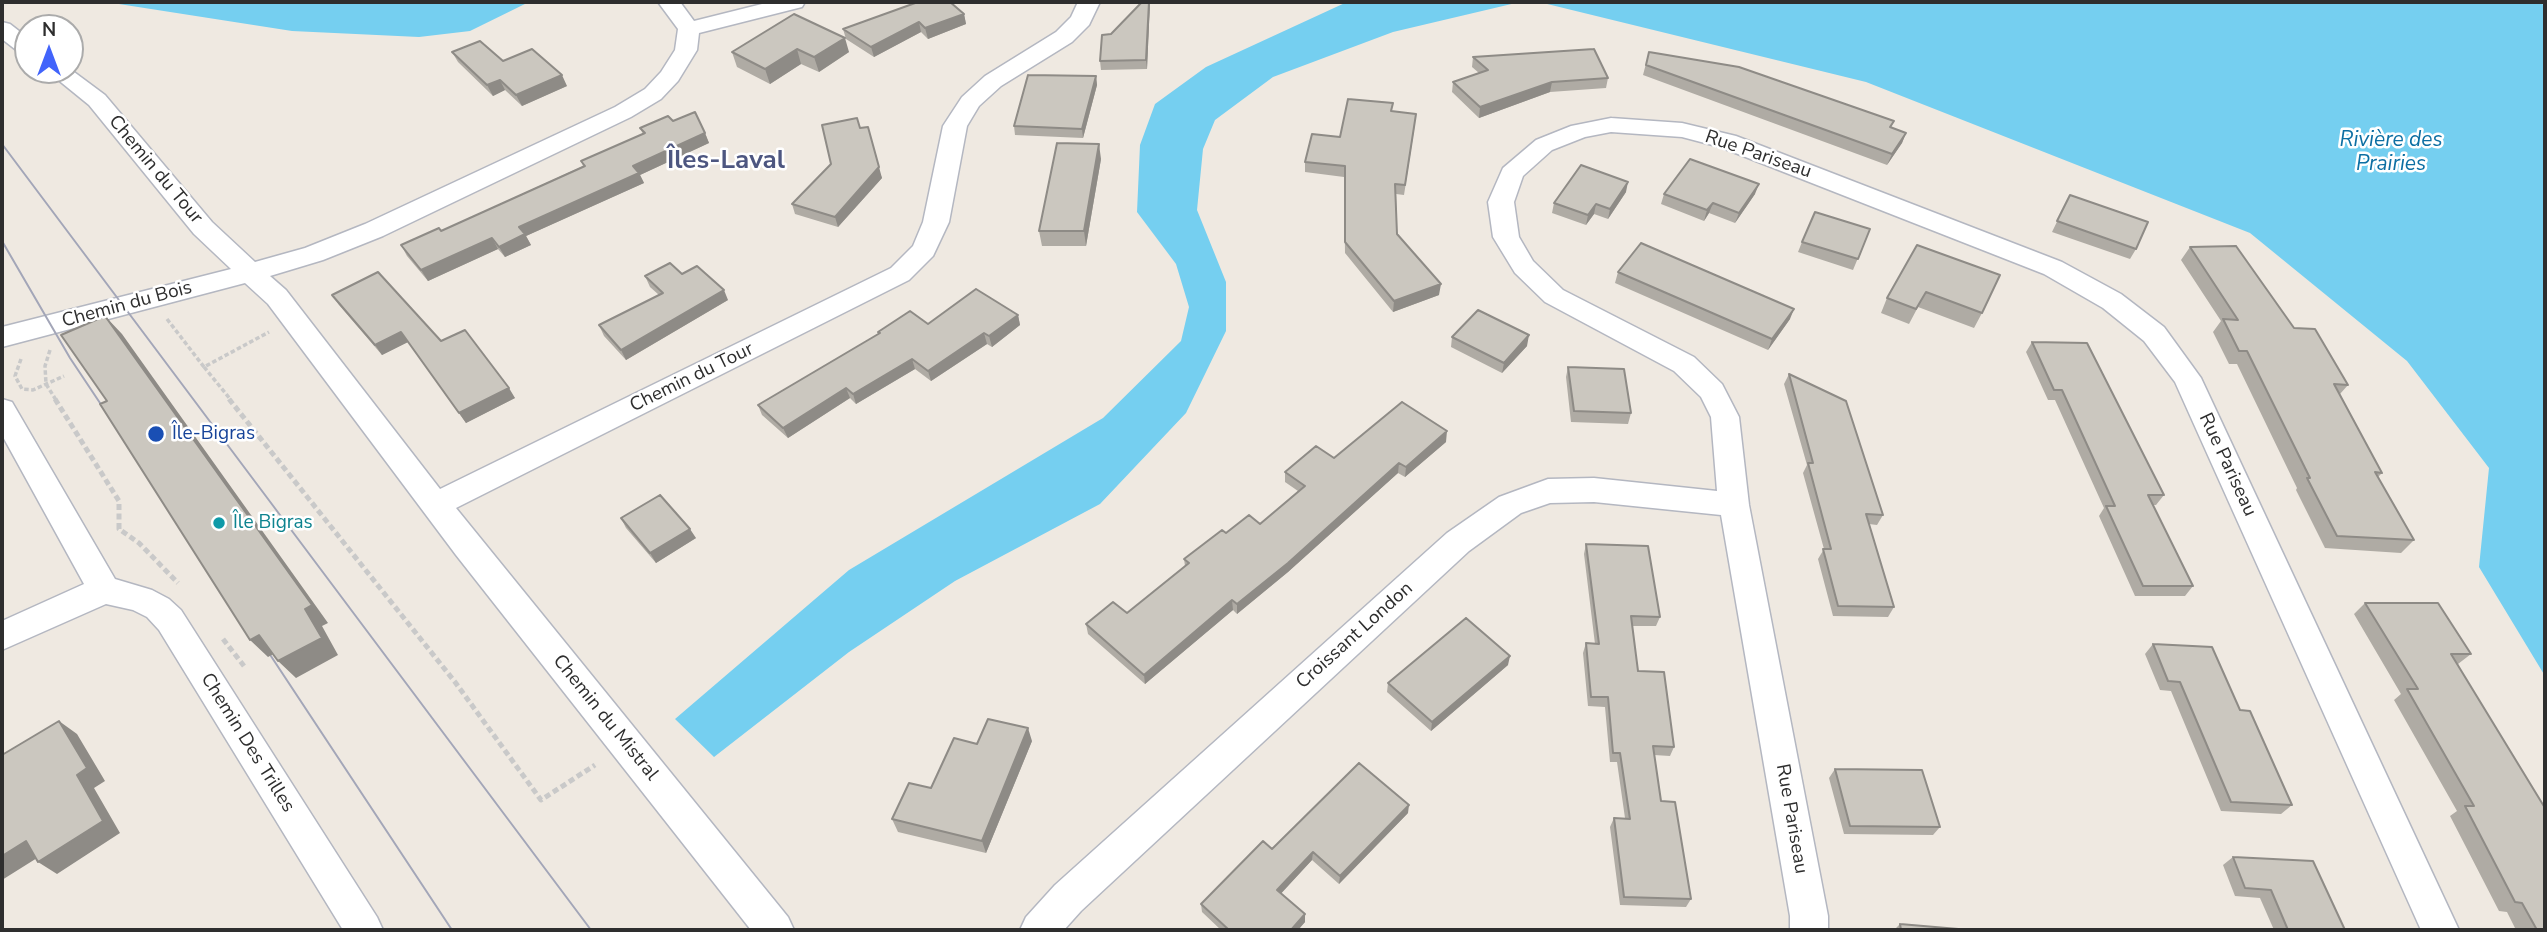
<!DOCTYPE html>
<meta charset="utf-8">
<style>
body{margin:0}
#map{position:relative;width:2547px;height:932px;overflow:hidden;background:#efe9e1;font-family:"Nunito Sans",sans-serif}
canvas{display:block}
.frame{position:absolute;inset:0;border:4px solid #2e2e2e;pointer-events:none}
.north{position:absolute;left:14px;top:14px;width:70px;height:70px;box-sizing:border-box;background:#fff;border:2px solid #ababab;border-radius:50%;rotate:0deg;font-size:19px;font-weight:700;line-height:28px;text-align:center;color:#2e2e2e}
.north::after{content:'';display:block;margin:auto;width:24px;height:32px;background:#4264fb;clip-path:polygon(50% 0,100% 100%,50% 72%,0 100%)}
</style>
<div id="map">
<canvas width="2547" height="932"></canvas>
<div class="frame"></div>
<div class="north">N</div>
</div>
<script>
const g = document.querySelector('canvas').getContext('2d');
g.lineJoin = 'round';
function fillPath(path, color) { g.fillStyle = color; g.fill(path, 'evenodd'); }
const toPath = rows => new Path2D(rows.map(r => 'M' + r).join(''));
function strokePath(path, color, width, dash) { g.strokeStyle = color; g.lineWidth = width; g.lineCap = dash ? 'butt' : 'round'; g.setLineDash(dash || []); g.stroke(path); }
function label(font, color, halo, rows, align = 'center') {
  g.font = font + ' "Nunito Sans",sans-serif'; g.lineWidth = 5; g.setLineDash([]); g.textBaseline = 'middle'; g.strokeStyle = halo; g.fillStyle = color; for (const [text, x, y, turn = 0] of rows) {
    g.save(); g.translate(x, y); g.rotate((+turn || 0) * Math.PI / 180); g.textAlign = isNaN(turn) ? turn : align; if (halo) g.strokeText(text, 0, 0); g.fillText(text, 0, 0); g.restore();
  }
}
const water = toPath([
 [106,2,529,2,470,31,419,37,292,31],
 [1347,2,1520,2,1393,32,1273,77,1215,120,1203,149,1197,210,1226,282,1226,331,1186,413,1100,504,955,581,849,652,714,757,675,719,849,570,1103,418,1181,341,1189,307,1176,264,1137,212,1140,145,1155,104,1206,67],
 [1539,2,2535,2,2545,5,2545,676,2479,567,2489,468,2407,361,2250,233,1866,82]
]);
const pathFar1 = toPath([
 [167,319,204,367,269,332],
 [50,350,45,366,46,384,56,400],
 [21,359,15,376,22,389,33,390,64,376],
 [204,367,231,400]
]);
const path = toPath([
 [55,399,119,501,119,529,139,543,178,583],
 [229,399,455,682,541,800,595,765],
 [223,639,244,666]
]);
const minor = toPath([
 [658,2,680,2,694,21,770,2,805,2,802,7,699,33,697,50,678,81,661,99,631,117,383,236,323,260,270,276,286,290,440,489,891,268,913,246,923,222,943,126,962,97,985,76,1056,32,1071,17,1078,2,1100,2,1089,25,1072,42,1001,86,979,106,967,126,949,222,933,256,909,280,456,508,788,917,794,930,751,930,456,555,268,304,245,283,2,347,2,327,231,269,194,234,89,105,46,70,70,69,105,95,212,222,255,262,305,248,365,224,615,107,645,89,661,72,675,50,678,29,658,2],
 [2,22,10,24,28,38,28,55,20,53,2,39,2,22],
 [1611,118,1682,123,1736,136,2062,262,2121,294,2164,327,2201,378,2459,930,2421,930,2175,382,2144,341,2103,308,2044,274,1720,147,1682,137,1611,132,1585,137,1552,150,1523,176,1514,202,1519,237,1533,261,1563,290,1694,357,1722,384,1739,417,1749,505,1828,916,1828,930,1790,930,1790,916,1721,515,1594,502,1550,503,1521,513,1469,551,1081,911,1064,930,1020,930,1026,917,1055,885,1447,533,1499,497,1548,479,1594,478,1717,491,1711,417,1701,397,1674,371,1545,302,1515,273,1493,237,1488,202,1503,168,1536,140,1571,126,1611,118],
 [2,399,12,402,115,579,152,590,169,599,181,610,377,917,383,930,343,930,159,630,147,617,133,610,106,604,2,650,2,621,84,584,2,435,2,399]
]);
const tram = toPath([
 [2,144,591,930],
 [2,241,70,358,114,424],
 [259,638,452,930]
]);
const wall = toPath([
 [1142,2,1150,2,1147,69,1101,70,1100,61,1111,34],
 [794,14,849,52,819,72,801,64,770,84,737,67,732,52],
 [964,14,966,24,928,39,921,32,874,57,846,39,843,29],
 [452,52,503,61,567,86,522,106,505,90,493,96,458,62],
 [1649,52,1894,121,1891,127,1906,133,1902,143,1887,165,1643,75],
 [1473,57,1608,78,1606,88,1550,92,1479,118,1452,92,1453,82,1479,73,1472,67],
 [1096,76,1097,85,1083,138,1015,135,1014,126],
 [1392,112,1415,124,1404,195,1396,194,1397,234,1439,295,1393,312,1345,253,1344,177,1305,172,1305,162,1340,137],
 [673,121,705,133,709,143,640,175,644,183,526,236,531,245,505,257,498,249,428,281,407,256,401,245,441,231,583,166,581,161,643,134,640,128],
 [860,128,882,178,838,227,795,214,792,204,831,164],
 [1101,159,1086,246,1042,246,1039,231],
 [1626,192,1608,219,1594,214,1586,225,1552,213,1554,203],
 [1664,194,1755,194,1735,223,1709,213,1704,221,1661,204],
 [2070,195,2136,249,2130,259,2052,232],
 [1870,229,1853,270,1798,252,1802,242],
 [1917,245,1982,313,1974,328,1918,307,1909,324,1881,313,1887,298],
 [2190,247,2294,328,2348,385,2340,394,2382,473,2378,477,2414,540,2401,553,2325,548,2296,490,2297,488,2237,364,2229,364,2213,332,2221,321,2181,260],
 [1618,272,1790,319,1768,350,1615,283],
 [645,276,728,300,626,360,604,336,599,325,659,295,650,287],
 [332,295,441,341,515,398,466,423,408,342,382,355,339,305],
 [1018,315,1020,325,992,347,987,344,931,381,915,369,856,404,850,398,788,438,762,415,758,405,878,334,878,332,928,324],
 [1452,337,1527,346,1502,373,1451,347],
 [2032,342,2164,495,2156,505,2153,505,2193,586,2185,596,2135,596,2099,516,2104,508,2055,400,2048,400,2026,352],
 [1568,367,1631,413,1628,424,1571,422,1566,377],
 [1789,374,1883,515,1877,525,1869,524,1894,607,1888,617,1833,616,1818,559,1824,549,1803,473,1807,465,1784,384],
 [1446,442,1405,477,1398,473,1288,572,1237,614,1233,610,1145,684,1088,634,1086,624,1127,613,1185,566,1184,559,1226,533,1260,524,1298,491,1285,482,1285,472,1334,458],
 [621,518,696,538,656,563,626,528],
 [1586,544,1660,617,1656,626,1632,626,1638,671,1674,747,1670,756,1654,755,1661,801,1691,899,1686,907,1620,905,1610,827,1614,818,1625,818,1617,762,1610,762,1605,707,1588,706,1583,653,1586,643,1595,644,1584,554],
 [2365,603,2471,654,2458,664,2545,930,2516,930,2507,912,2499,911,2450,816,2457,811,2394,700,2401,694,2354,614],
 [2153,644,2240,710,2292,805,2281,814,2221,811,2171,691,2160,690,2145,654],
 [1508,665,1431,731,1387,692,1388,683],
 [1032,741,986,853,898,832,892,819,931,788,977,744],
 [1835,769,1940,827,1933,835,1844,834,1829,778],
 [1408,813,1339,884,1312,860,1281,893,1305,922,1298,930,1221,930,1202,912,1201,904,1272,849],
 [2233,857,2345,930,2274,930,2260,898,2235,896,2223,865],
 [1900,924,1970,930,1894,930]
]);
const shadedWall = toPath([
 [1149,2,1150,2,1147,69,1146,60],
 [964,14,966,24,928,39,925,28],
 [919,22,921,32,874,57,871,47],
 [845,38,849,52,819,72,814,57],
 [797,49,801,64,770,84,765,69],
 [562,75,567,86,522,106,516,95],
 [1096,76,1097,85,1083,138,1082,129],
 [500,80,505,90,493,96,487,85],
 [1552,82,1550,92,1479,118,1480,107],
 [705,133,709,143,640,175,644,183,526,236,531,245,505,257,499,247,519,227,633,166],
 [1906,133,1902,143,1887,165,1892,154],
 [1099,144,1101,159,1086,246,1084,231],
 [879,167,882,178,838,227,835,217],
 [1628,182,1626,192,1608,219,1610,209],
 [1759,184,1755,194,1735,223,1739,213],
 [1713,203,1709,213,1704,221,1707,210],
 [1596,204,1594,214,1586,225,1588,215],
 [492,238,498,249,428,281,421,270],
 [1441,284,1439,295,1393,312,1394,301],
 [724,290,728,300,626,360,621,350],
 [1794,309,1790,319,1768,350,1772,339],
 [1018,315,1020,325,992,347,989,336],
 [105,316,122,334,328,623,322,626,338,655,296,678,278,661],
 [401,332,408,342,382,355,375,345],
 [984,333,987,344,931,381,928,371],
 [1529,335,1527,346,1502,373,1504,363],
 [912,359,915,369,856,404,853,394],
 [509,388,515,398,466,423,459,413],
 [846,388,850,398,788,438,783,428],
 [1447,431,1446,442,1405,477,1406,467],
 [1399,463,1398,473,1288,572,1237,614,1237,604],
 [690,529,696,538,656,563,650,553],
 [1232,600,1233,610,1145,684,1144,675],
 [259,635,277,652,268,657,250,640],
 [1510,656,1508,665,1431,731,1432,722],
 [59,721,77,734,105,781,94,788,120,833,57,874,38,862,77,775],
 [1028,728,1032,741,986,853,982,841],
 [1409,805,1408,813,1339,884,1340,876],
 [26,841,45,853,2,880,2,856],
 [1313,852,1312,860,1277,898,1277,890],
 [1305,914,1305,922,1298,930,1291,930]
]);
const building = toPath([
 [918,2,950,2,964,14,925,28,919,22,871,47,843,29,918,2],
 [1142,2,1149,2,1146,60,1100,61,1102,35,1111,34,1142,2],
 [794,14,845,38,814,57,797,49,765,69,732,52,794,14],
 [480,41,503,61,532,49,562,75,516,95,500,80,487,85,452,52,480,41],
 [1594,49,1608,78,1552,82,1480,107,1453,82,1488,70,1473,57,1594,49],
 [1649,52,1739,67,1894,121,1890,127,1906,133,1892,154,1646,65,1649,52],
 [1028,75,1096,76,1082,129,1014,126,1028,75],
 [1348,99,1393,103,1391,111,1416,114,1405,185,1395,184,1397,234,1441,284,1394,301,1345,242,1345,166,1305,162,1312,134,1340,137,1348,99],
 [695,112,705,133,633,166,639,173,519,227,525,234,499,247,492,238,421,270,401,245,439,228,441,231,585,166,581,161,645,133,640,128,668,116,673,121,695,112],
 [857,118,860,128,868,127,879,167,835,217,792,204,831,164,822,125,857,118],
 [1057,143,1099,144,1084,231,1039,231,1057,143],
 [1690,159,1759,184,1739,213,1713,203,1707,210,1664,194,1690,159],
 [1581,165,1628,182,1610,209,1596,204,1588,215,1554,203,1581,165],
 [2070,195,2148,222,2136,249,2057,221,2070,195],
 [1815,212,1870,229,1858,259,1802,242,1815,212],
 [1641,243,1794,309,1772,339,1618,272,1641,243],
 [1917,245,2000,275,1982,313,1926,292,1916,309,1887,298,1917,245],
 [2236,246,2294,328,2315,329,2348,385,2334,384,2382,473,2375,472,2414,540,2337,536,2307,478,2310,478,2247,351,2239,351,2223,319,2238,320,2190,247,2236,246],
 [670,263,682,274,697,266,724,290,621,350,599,325,663,293,645,276,670,263],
 [378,272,441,341,465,330,509,388,459,413,401,332,375,345,332,295,378,272],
 [976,289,1018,315,989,336,984,333,928,371,912,359,853,394,846,388,783,428,758,405,880,333,878,332,910,311,928,324,976,289],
 [1478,310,1529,335,1504,363,1452,337,1478,310],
 [105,316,312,605,305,609,322,638,278,661,259,635,250,640,100,404,107,401,61,335,105,316],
 [2032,342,2087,343,2164,495,2148,495,2193,586,2143,586,2106,506,2115,506,2062,390,2054,390,2032,342],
 [1568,367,1624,369,1631,413,1574,411,1568,367],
 [1789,374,1846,401,1883,515,1866,514,1894,607,1838,606,1823,549,1831,549,1808,463,1813,463,1789,374],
 [1402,402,1447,431,1406,467,1399,463,1288,563,1237,604,1232,600,1144,675,1086,624,1113,602,1127,613,1189,563,1184,559,1222,530,1226,533,1249,515,1260,524,1305,486,1285,472,1316,446,1334,458,1402,402],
 [660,495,690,529,650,553,621,518,660,495],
 [1586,544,1648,546,1660,617,1631,616,1638,671,1664,672,1674,747,1653,746,1661,801,1675,802,1691,899,1624,897,1614,818,1630,819,1620,753,1613,753,1608,697,1591,697,1586,643,1599,644,1586,544],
 [2365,603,2438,603,2471,654,2451,654,2545,808,2545,930,2537,930,2522,903,2515,902,2465,806,2474,806,2407,689,2418,689,2365,603],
 [1466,618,1510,656,1432,722,1388,683,1466,618],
 [2153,644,2212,647,2240,710,2250,711,2292,805,2231,802,2180,682,2168,681,2153,644],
 [988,719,1028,728,982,841,892,819,909,783,931,788,954,738,977,744,988,719],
 [59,721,87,768,77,775,103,821,38,862,26,841,2,856,2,755,59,721],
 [1359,763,1409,805,1340,876,1313,852,1277,890,1305,914,1291,930,1229,930,1201,904,1263,841,1272,849,1359,763],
 [1835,769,1922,770,1940,827,1850,826,1835,769],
 [2233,857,2313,861,2345,930,2288,930,2271,890,2245,888,2233,857],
 [1900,924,1970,930,1901,930,1900,924]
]);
const markers = [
 [156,434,9,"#1a4fb4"],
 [219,523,7,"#0f9aa8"]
];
const streetNames = [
 ["Rue Pariseau",1758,155,19],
 ["Chemin du Tour",155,170,50],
 ["Chemin du Bois",127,305,-15],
 ["Chemin du Tour",692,378,-26],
 ["Rue Pariseau",2227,465,65],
 ["Croissant London",1355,636,-42],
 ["Chemin du Mistral",605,718,51],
 ["Chemin Des Trilles",247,743,58],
 ["Rue Pariseau",1791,819,80]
];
const transitNames = [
 ["Île-Bigras",172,434]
];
const cultureNames = [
 ["Île Bigras",233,523]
];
const waterNames = [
 ["Rivière des",2391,141],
 ["Prairies",2391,165]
];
const districtNames = [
 ["Îles-Laval",726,162]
];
fillPath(water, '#75cff0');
strokePath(minor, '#b4b7c1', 3);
strokePath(pathFar1, '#c9c9c9', 3.5, [4.5, 2.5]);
strokePath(path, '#c9c9c9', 5, [6, 3.5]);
fillPath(minor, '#fff');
strokePath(tram, '#a3a6b8', 2);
fillPath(wall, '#afaba4');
fillPath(shadedWall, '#8e8b86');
fillPath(building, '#cbc7bf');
strokePath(building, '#8e8b86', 2);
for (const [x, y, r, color] of markers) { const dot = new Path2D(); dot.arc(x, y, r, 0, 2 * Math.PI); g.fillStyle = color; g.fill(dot); strokePath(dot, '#fff', 2.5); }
label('19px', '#2e2e2e', '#fff', streetNames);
label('19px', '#164399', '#fff', transitNames, 'left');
label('19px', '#0d838f', '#fff', cultureNames, 'left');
label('italic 21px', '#0d6fa3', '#fff', waterNames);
label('bold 26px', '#4d5680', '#fff', districtNames);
</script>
